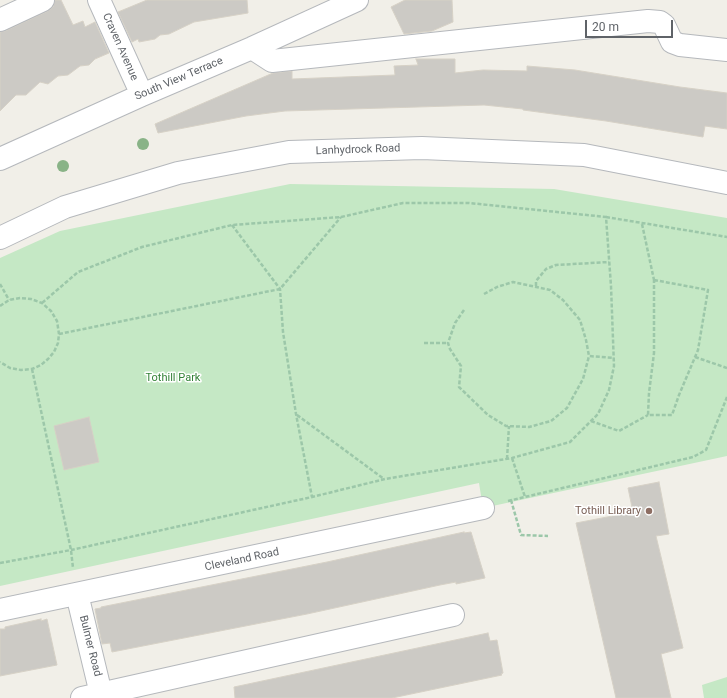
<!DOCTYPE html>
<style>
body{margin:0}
#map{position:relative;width:727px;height:698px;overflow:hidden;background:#f1efe8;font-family:Roboto,sans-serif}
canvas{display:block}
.scale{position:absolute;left:585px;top:20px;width:88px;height:18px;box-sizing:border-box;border:2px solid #5f6368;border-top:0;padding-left:5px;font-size:12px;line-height:14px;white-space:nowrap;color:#5f6368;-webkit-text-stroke:3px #fff;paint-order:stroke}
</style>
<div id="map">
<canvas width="727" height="698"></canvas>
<div class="scale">20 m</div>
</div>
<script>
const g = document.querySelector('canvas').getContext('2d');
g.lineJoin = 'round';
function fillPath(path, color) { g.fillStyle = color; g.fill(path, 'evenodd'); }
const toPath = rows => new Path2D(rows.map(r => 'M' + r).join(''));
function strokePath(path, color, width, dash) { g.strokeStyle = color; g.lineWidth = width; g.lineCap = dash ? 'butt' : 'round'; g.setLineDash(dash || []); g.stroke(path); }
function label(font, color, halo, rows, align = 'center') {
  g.font = font + ' Roboto,sans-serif'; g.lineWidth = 3; g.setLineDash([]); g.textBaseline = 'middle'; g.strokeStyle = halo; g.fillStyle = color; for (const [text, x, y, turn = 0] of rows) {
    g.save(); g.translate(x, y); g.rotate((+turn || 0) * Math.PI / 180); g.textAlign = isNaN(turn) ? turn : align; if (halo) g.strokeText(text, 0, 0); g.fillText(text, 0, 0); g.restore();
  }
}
const green = toPath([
 [290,184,554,189,727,218,727,456,483,508,479,483,0,586,0,258,60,231],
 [727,677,727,698,704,698,702,685]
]);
const building = toPath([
 [55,0,61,0,73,25,83,21,85,27,95,22,109,53,95,59,89,65,80,66,68,75,58,76,48,84,40,82,26,95,16,95,0,111,0,32,5,31,48,11,53,7,55,0],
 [147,0,247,0,248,13,194,22,169,34,160,35,155,39,139,42,138,39,132,42,118,12,147,0],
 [405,0,452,0,453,22,432,31,404,34,391,7,405,0],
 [416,59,455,59,455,73,483,70,527,71,527,66,575,70,680,87,727,93,727,129,705,126,703,137,606,121,523,110,523,109,484,105,285,111,246,116,158,133,155,124,273,73,292,71,292,79,395,75,394,66,418,65,416,59],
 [89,417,99,462,64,470,54,426,89,417],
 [659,482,669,534,656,536,683,648,661,654,671,698,616,698,576,523,633,512,628,488,659,482],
 [464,532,464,533,471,532,485,578,456,584,456,582,440,585,307,614,112,652,110,643,102,644,95,609,101,608,101,607,327,562,464,532],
 [41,619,41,621,47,619,57,665,0,676,0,629,5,629,5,627,41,619],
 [488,633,490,641,497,640,503,673,501,674,502,675,392,698,235,698,234,687,488,633]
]);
const path = toPath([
 [606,217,727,237],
 [642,224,654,280],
 [232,225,280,289,283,332,296,414,312,497],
 [654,280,708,290,698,350,679,395,672,415,648,415,649,393,654,353,654,280],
 [0,284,9,300],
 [536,286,536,281,546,269,556,265,609,262],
 [484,294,497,287,513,282,550,290,563,300,580,320,586,340,589,356,614,358],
 [0,306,9,300,20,298,31,299,42,303,51,311,57,321,59,334,58,343,54,352,48,359,41,365,32,369,21,370,10,368,0,362],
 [464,310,455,323,448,343,450,349,461,366,459,387,488,415,506,426,529,427,551,421,567,408,583,379,589,356],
 [59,334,280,289,341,217],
 [424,343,448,343],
 [695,357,727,368],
 [32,369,71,550,73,568],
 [297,415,384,479],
 [591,421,619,431,648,415],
 [512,458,525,497],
 [507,459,509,426],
 [511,500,521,535,548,536],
 [508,501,693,457,706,450,727,397],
 [0,563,71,550,312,497,385,479,512,458,570,442,598,414,609,390,614,366,611,286,606,217,469,203,403,203,341,217,232,225,142,247,78,272,42,303]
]);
const minor = toPath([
 [99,0,142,95],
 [0,20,43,0],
 [252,48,272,61,648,21,660,22,664,25,672,42,680,45,727,50],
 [0,159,142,95,252,48,357,0],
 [0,238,65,207,178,173,289,152,422,148,584,155,727,183],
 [77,594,102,698],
 [0,610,483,508],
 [82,698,453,615]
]);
const trees = [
 [143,144],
 [63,166]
];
const markers = [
 [649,511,4,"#8d6e63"]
];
const streetNames = [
 ["Craven Avenue",120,47,66],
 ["South View Terrace",179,79,-23],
 ["Lanhydrock Road",358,150,-2],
 ["Cleveland Road",242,560,-12],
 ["Bulmer Road",90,646,76]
];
const parkNames = [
 ["Tothill Park",173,378]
];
const educationNames = [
 ["Tothill Library",641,511]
];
fillPath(green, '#c5e8c5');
fillPath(building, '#cccac5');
strokePath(building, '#d6d1c6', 1);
strokePath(minor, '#b5b8bc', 24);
strokePath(path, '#9cc7a9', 2.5, [4, 2]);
strokePath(minor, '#fff', 22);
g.fillStyle = '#89b387';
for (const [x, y] of trees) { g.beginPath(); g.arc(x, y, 6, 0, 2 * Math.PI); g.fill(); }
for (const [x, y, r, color] of markers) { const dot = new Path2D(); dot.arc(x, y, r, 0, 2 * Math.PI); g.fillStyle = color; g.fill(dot); strokePath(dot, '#fff', 1.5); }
label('11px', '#5f6368', '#fff', streetNames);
label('11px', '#348238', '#fff', parkNames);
label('11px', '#785e54', '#fff', educationNames, 'right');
</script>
